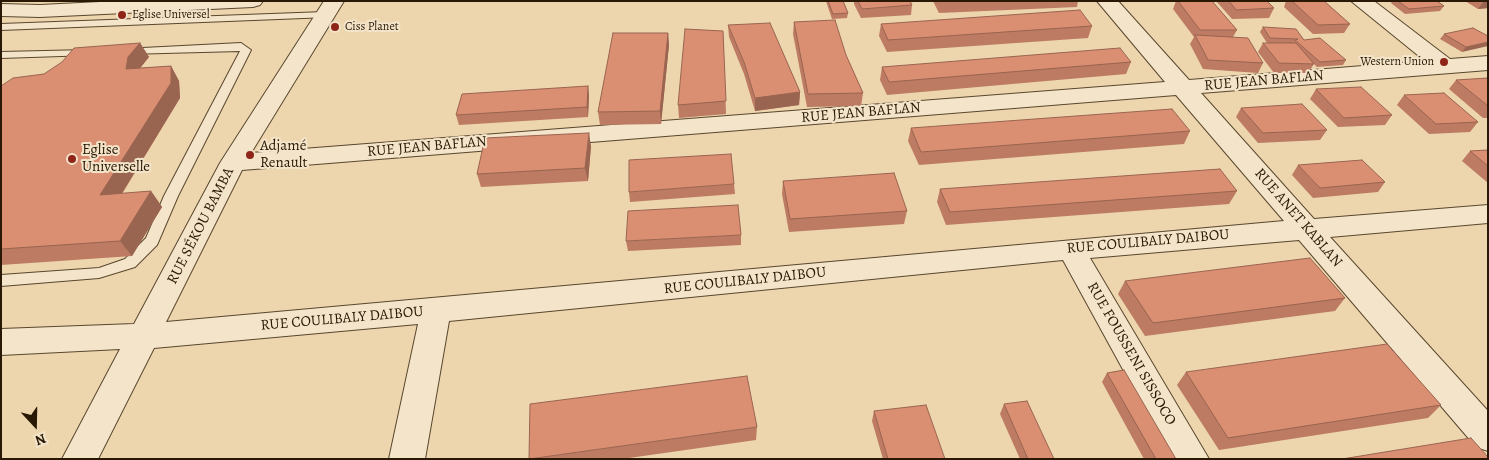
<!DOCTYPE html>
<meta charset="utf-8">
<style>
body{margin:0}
#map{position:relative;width:1489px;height:460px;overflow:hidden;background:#edd5ad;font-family:Alegreya,serif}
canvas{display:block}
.frame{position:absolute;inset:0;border:2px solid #281804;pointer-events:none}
.north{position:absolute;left:10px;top:400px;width:50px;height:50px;-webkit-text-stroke:4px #f3e4ca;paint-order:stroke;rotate:159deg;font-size:14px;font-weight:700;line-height:20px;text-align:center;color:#281804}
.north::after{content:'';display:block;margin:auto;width:18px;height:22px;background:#281804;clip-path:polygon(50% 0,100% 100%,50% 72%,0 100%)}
</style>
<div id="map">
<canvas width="1489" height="460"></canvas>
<div class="frame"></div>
<div class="north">N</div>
</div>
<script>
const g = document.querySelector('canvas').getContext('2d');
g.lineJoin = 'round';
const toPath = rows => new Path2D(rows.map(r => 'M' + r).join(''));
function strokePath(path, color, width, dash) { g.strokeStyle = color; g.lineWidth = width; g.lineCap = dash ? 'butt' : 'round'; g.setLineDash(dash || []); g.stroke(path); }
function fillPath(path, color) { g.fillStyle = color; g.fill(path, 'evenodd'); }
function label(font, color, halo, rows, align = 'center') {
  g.font = font + ' Alegreya,serif'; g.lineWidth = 4; g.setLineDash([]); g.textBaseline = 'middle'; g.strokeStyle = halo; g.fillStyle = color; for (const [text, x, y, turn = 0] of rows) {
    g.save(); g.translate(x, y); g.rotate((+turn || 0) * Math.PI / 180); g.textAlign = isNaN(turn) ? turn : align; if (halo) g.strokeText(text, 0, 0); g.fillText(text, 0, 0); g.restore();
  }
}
const service = toPath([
 [325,12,329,13,329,17,1,30,1,24,325,12],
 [241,43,251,50,178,196,157,245,135,267,99,278,1,286,1,275,99,268,125,259,146,238,164,196,240,51,127,54,123,53,123,49,241,43],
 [88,50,92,51,92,55,1,58,1,52,88,50]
]);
const minor = toPath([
 [324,1,344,1,251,153,1165,82,1097,1,1118,1,1189,80,1425,61,1351,1,1374,1,1450,59,1488,56,1488,70,1201,93,1314,219,1488,205,1488,223,1330,237,1488,411,1488,451,1476,447,1299,240,1090,258,1209,459,1172,459,1063,260,449,321,425,459,389,459,418,324,154,348,98,459,62,459,120,349,1,355,1,329,134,324,220,163,324,1],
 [1176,95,1284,221,166,322,242,170,1176,95]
]);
const tertiary = toPath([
 [120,1,263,1,260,5,253,7,40,17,1,16,1,4,40,5,120,1]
]);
const wall = toPath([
 [826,1,843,1,848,13,847,18,832,19],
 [854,1,910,1,912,5,911,15,861,18,854,4],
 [933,1,1078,1,1077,7,939,13],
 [1176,1,1212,1,1237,30,1233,37,1263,63,1258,73,1203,69,1190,44,1194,37,1173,9],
 [1216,1,1267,1,1274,8,1269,18,1232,19],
 [1286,1,1324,1,1350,24,1344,33,1313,34,1284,7],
 [1392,1,1437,1,1444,6,1440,11,1405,14,1391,3],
 [1465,1,1488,1,1488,8,1478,9],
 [794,22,846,55,863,93,861,106,807,107,793,34],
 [881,24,1092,26,1088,38,887,52,879,36],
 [728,25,800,92,799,105,755,111,744,74,729,37],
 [1263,27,1304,40,1346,60,1343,65,1317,67,1314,64,1308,73,1274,73,1258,52,1263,43,1267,43,1260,32],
 [723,31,726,114,679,118,678,105],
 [668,33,669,45,661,124,600,125,598,112],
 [1444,34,1488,36,1462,52,1440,39],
 [140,43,149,57,140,68,171,66,179,81,180,98,122,194,151,191,162,207,132,256,1,265,1,86,44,74],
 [1131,62,1126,74,887,95,880,80,882,67],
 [1488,78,1488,118,1483,118,1449,89,1456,80],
 [588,86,589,96,588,117,459,125,456,115],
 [1316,89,1392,115,1385,125,1338,127,1310,99],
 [1404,95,1478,122,1470,132,1429,134,1397,105],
 [1241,108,1327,130,1320,140,1258,143,1236,117],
 [911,128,1190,131,1184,144,919,165,908,141],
 [591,146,588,181,481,187,477,174],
 [1488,150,1488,183,1462,161,1470,151],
 [1298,165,1385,182,1378,192,1313,198,1292,175],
 [783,181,907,211,904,224,789,232,782,194],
 [734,184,735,194,630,202,629,192],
 [940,189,1237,191,1229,204,946,225,937,202],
 [741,235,741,245,628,251,626,241],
 [1125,281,1345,298,1335,311,1145,336,1118,294],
 [1186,372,1441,405,1428,418,1219,450,1177,385],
 [1107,373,1176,459,1144,459,1102,382],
 [1004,404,1054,459,1020,459,1000,414],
 [874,411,945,459,883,459,872,421],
 [757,427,756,440,622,459,529,459]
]);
const shadedWall = toPath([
 [1484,1,1488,1,1488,8,1478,9],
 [668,33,669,45,661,124,660,111],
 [1488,42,1488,46,1462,52,1466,47],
 [140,43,149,57,137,72,126,69,128,57],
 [171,66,179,81,180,98,111,211,100,195],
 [588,86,589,96,588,117,587,107],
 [800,92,799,105,755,111,755,98],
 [589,133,591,146,588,181,585,168],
 [151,191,162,207,132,256,120,241]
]);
const building = toPath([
 [828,1,843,1,848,13,833,14,828,1],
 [858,1,910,1,912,5,862,9,858,1],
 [1178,1,1212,1,1237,30,1200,30,1178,1],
 [1229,1,1267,1,1274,8,1236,10,1229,1],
 [1292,1,1324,1,1350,24,1318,25,1292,1],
 [1398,1,1437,1,1444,6,1409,9,1398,1],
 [1080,10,1092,26,888,40,881,24,1080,10],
 [835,20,846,55,863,93,808,94,794,22,835,20],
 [770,23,800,92,755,98,744,62,728,25,770,23],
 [1263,27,1296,29,1304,40,1320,38,1346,60,1320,62,1295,40,1298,39,1270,38,1263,27],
 [1473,28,1488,36,1488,42,1466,47,1444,34,1473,28],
 [685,29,723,31,726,101,678,105,685,29],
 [613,33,668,33,660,111,598,112,613,33],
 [1195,35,1248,38,1263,63,1208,60,1195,35],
 [140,43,128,57,126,69,171,66,171,83,100,195,151,191,120,241,1,249,1,86,13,78,44,74,62,62,74,48,140,43],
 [1263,43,1296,43,1314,64,1279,63,1263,43],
 [1120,48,1131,62,889,82,882,67,1120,48],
 [1488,78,1488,106,1456,80,1488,78],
 [588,86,587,107,456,115,462,94,588,86],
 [1361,87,1392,115,1344,118,1316,89,1361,87],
 [1444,93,1478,122,1436,124,1404,95,1444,93],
 [1302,104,1327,130,1263,133,1241,108,1302,104],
 [1172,109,1190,131,921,152,911,128,1172,109],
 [589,133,585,168,477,174,485,138,589,133],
 [1488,150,1488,166,1470,151,1488,150],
 [731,154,734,184,629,192,629,160,731,154],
 [1362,160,1385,182,1320,188,1298,165,1362,160],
 [1220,169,1237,191,950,212,940,189,1220,169],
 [894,173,907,211,790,219,783,181,894,173],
 [738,205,741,235,626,241,628,211,738,205],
 [1310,258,1345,298,1153,323,1125,281,1310,258],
 [1387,344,1441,405,1228,438,1186,372,1387,344],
 [1124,370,1176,459,1156,459,1107,373,1124,370],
 [747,376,757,427,529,459,530,404,747,376],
 [1027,401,1054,459,1028,459,1004,404,1027,401],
 [926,405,945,459,888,459,874,411,926,405],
 [1471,438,1488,457,1488,459,1342,459,1471,438]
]);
const markers = [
 [122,15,5,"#8f2418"],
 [335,27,5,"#8f2418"],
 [1444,62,5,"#8f2418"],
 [250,155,5,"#8f2418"],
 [72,159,5,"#8f2418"]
];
const farPoinames = [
 ["Eglise Universel",132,15],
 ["Ciss Planet",345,27],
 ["Western Union",1434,62,"right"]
];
const streetNames = [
 ["RUE JEAN BAFLAN",1264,81,-5],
 ["RUE JEAN BAFLAN",861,113,-5],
 ["RUE JEAN BAFLAN",427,147,-5],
 ["RUE ANET KABLAN",1298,218,49],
 ["RUE SÉKOU BAMBA",201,226,-63],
 ["RUE COULIBALY DAIBOU",1148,242,-5],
 ["RUE COULIBALY DAIBOU",745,281,-6],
 ["RUE COULIBALY DAIBOU",342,319,-5],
 ["RUE FOUSSENI SISSOCO",1131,354,60]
];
const poiNames = [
 ["Adjamé",260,146],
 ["Renault",260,163],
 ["Eglise",82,150],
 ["Universelle",82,167]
];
strokePath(service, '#59472e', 2);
strokePath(minor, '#59472e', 2);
strokePath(tertiary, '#59472e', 2);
fillPath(service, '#f3e4ca');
fillPath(minor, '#f3e4ca');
fillPath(tertiary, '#f3e4ca');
fillPath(wall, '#bc7b62');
fillPath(shadedWall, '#996450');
fillPath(building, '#db8f72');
strokePath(building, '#996450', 1);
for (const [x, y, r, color] of markers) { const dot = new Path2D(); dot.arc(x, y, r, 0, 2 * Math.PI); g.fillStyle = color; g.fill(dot); strokePath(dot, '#f3e4ca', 2); }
label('12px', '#281804', '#f3e4ca', farPoinames, 'left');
label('15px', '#281804', '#f3e4ca', streetNames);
label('15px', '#281804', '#f3e4ca', poiNames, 'left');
</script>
